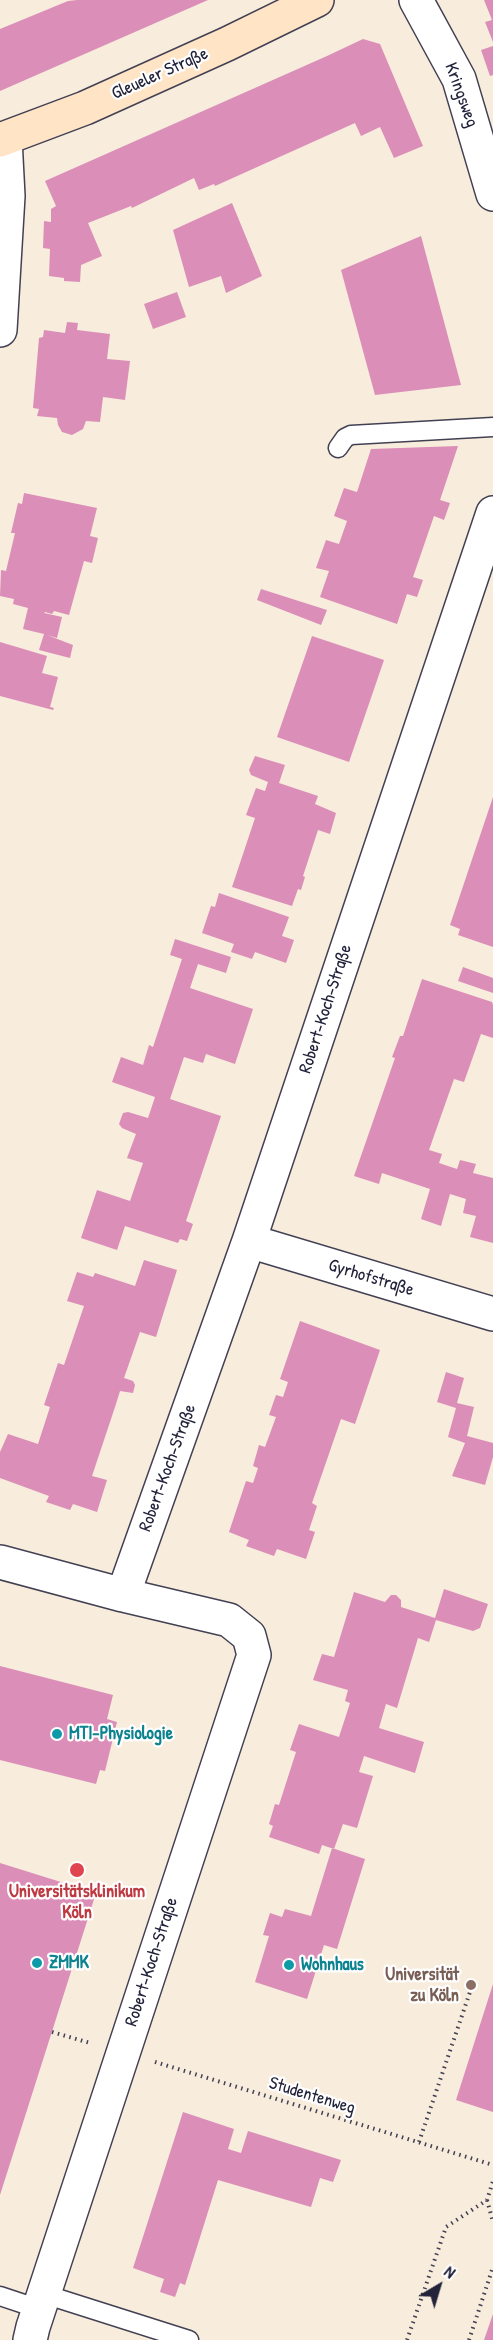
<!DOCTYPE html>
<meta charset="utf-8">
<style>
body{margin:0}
#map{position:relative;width:493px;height:2340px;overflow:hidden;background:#f8ecdc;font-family:"Patrick Hand",sans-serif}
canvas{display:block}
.north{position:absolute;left:409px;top:2256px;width:60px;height:60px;-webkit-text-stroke:4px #fff;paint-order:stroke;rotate:38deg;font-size:16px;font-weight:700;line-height:24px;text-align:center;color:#22223b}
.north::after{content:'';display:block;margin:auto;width:21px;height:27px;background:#22223b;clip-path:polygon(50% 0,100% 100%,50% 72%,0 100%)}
</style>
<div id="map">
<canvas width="493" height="2340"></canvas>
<div class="north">N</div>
</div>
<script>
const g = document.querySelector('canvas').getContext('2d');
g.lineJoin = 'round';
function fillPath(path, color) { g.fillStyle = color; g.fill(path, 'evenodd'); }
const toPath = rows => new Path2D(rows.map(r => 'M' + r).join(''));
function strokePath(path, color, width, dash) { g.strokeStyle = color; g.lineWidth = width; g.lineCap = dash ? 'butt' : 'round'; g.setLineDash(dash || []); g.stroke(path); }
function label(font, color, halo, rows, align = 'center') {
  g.font = font + ' "Patrick Hand",sans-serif'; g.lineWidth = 4.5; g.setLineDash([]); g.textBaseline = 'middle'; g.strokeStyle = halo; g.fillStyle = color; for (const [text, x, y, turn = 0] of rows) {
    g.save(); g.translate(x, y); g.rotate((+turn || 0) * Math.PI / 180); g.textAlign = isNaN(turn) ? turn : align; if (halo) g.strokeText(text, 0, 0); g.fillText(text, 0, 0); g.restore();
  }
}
const building = toPath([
 [77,0,208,0,0,91,0,29,68,1],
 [484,0,493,0,493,42,485,22,492,20],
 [363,39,380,44,423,146,394,158,380,127,361,136,355,123,215,186,214,184,199,190,194,178,132,208,131,206,88,223,102,256,81,265,80,282,64,281,64,278,49,276,50,249,43,248,44,221,51,222,51,209,56,206,45,181,327,56],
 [493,46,493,75,490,76,481,50],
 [232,203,262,276,226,293,221,276,189,287,173,230],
 [421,236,461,385,375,395,341,270],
 [177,292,186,317,153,329,144,304],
 [67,322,78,323,77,330,110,334,107,359,130,361,125,400,103,397,100,422,86,421,83,429,72,435,62,432,58,425,57,418,37,416,39,409,33,408,39,338,43,337,44,330,65,333],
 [458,446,440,500,450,503,444,520,434,516,413,577,423,580,417,597,407,594,397,624,320,597,329,571,316,568,326,540,339,544,347,521,334,516,344,488,357,492,371,449],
 [24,493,97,508,90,536,98,538,92,563,84,561,69,615,54,611,52,614,45,612,44,613,62,617,57,638,47,635,73,645,70,658,39,650,44,634,23,629,28,608,13,604,14,599,0,596,1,570,6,571,15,533,11,533,18,503,22,504],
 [261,589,327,610,321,625,257,600],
 [312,636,384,660,349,762,277,737],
 [0,642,47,656,42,673,58,677,50,707,54,708,53,710,0,696],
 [255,756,285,765,279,783,318,796,315,804,336,813,330,834,318,830,303,876,305,877,301,890,298,889,292,906,232,887,255,818,246,815,256,788,265,791,268,782,251,775,249,770],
 [493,797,493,947,458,935,460,929,450,925],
 [219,893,289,917,282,936,294,940,286,963,255,952,252,959,231,952,234,944,202,933,211,906,215,907],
 [175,939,231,957,226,973,198,964,190,988,253,1009,235,1064,206,1054,203,1063,184,1057,170,1099,221,1116,186,1221,193,1224,187,1241,180,1239,178,1243,125,1226,117,1250,81,1238,97,1190,130,1201,143,1163,127,1158,136,1134,122,1128,119,1124,123,1113,128,1112,148,1118,155,1097,112,1082,121,1057,143,1065,149,1045,153,1047,182,959,170,955],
 [463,967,493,978,493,993,458,981],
 [422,979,492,1002,493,1005,493,1038,481,1034,464,1082,454,1079,429,1150,442,1154,439,1163,457,1169,460,1160,476,1164,473,1173,493,1178,493,1243,470,1237,476,1216,463,1213,466,1199,450,1194,441,1226,421,1219,430,1189,382,1173,379,1184,354,1176,395,1058,392,1057,400,1036,403,1036],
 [144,1260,177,1270,156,1337,140,1332,124,1378,133,1381,135,1385,133,1393,120,1391,115,1407,92,1476,107,1480,97,1512,73,1504,70,1510,46,1502,49,1496,0,1478,0,1452,8,1434,38,1444,50,1407,44,1405,58,1363,64,1365,84,1306,67,1301,77,1272,93,1277,95,1273,135,1286],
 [300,1321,380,1350,355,1424,341,1419,312,1503,317,1506,309,1530,315,1532,306,1559,277,1549,274,1556,246,1546,249,1540,229,1532,246,1481,253,1483,258,1468,253,1466,259,1445,265,1447,276,1417,269,1415,276,1395,283,1397,288,1382,280,1379],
 [446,1372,464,1378,457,1403,474,1407,467,1436,493,1443,493,1457,485,1485,452,1476,465,1443,448,1437,456,1408,437,1402],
 [444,1589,488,1604,480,1628,473,1631,436,1620,429,1642,418,1638,397,1708,386,1704,379,1728,424,1742,415,1773,364,1756,359,1772,373,1776,357,1828,343,1824,334,1849,322,1845,319,1854,269,1837,273,1826,269,1824,275,1804,279,1805,296,1752,290,1750,299,1724,339,1737,350,1703,345,1701,348,1690,313,1680,322,1654,334,1657,354,1592,385,1602,391,1595,396,1595,401,1600,401,1607,435,1618],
 [0,1666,113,1695,107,1719,117,1722,105,1771,100,1770,96,1784,0,1760],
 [332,1848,365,1859,337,1949,324,1945,307,1999,255,1982,269,1936,263,1935,270,1913,282,1917,285,1909,311,1916],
 [0,1863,96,1893,0,2195],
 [493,1984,493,2112,456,2100],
 [183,2112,234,2129,228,2149,241,2153,248,2131,341,2160,333,2182,320,2178,311,2207,218,2180,185,2285,180,2283,175,2297,160,2292,164,2279,133,2268],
 [493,2314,493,2340,484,2340]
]);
const path = toPath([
 [52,2032,90,2043],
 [155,2062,493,2165],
 [419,2142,471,1989],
 [487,2200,493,2222],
 [407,2340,446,2227,487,2200,493,2181],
 [469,2340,493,2267]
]);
const lane = toPath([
 [338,448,345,438,351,435,493,427],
 [44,2294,189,2340],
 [0,2296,39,2309]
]);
const street = toPath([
 [416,0,459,79,493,194],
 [0,330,8,196,5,139],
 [249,1241,493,1314],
 [0,1562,123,1595,229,1620,249,1636,254,1655,33,2327,30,2340],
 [123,1595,249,1241,493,513]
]);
const secondary = toPath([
 [0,140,85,108,227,44,317,0]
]);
const markers = [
 [57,1734,6,"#0f9aa8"],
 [77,1870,8,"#e0444e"],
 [37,1963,6,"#0f9aa8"],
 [289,1965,6,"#0f9aa8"],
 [471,1985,6,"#8d6e63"]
];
const streetNames = [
 ["Gleueler Straße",160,74,-24],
 ["Kringsweg",461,95,70],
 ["Robert-Koch-Straße",326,1009,-72],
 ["Gyrhofstraße",371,1278,17],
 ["Robert-Koch-Straße",168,1468,-70],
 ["Robert-Koch-Straße",152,1962,-72],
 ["Studentenweg",312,2096,17]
];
const cultureNames = [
 ["MTI-Physiologie",69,1734],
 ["ZMMK",49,1963],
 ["Wohnhaus",301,1965]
];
const healthNames = [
 ["Universitätsklinikum",77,1892],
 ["Köln",77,1913]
];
const educationNames = [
 ["Universität",459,1975],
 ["zu Köln",459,1996]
];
fillPath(building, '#db8eb8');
strokePath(lane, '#424053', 21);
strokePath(street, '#424053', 36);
strokePath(secondary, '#424053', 36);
strokePath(path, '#424053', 4, [1.5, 4.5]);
strokePath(lane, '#fff', 18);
strokePath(street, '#fff', 33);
strokePath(secondary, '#ffe4c6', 33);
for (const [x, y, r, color] of markers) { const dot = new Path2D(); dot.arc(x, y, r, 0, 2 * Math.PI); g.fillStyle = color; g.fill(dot); strokePath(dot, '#fff', 2); }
label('18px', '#22223b', '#fff', streetNames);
label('bold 18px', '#0d838f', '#fff', cultureNames, 'left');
label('bold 18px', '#be3a42', '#fff', healthNames);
label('bold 18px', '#785e54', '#fff', educationNames, 'right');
</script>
